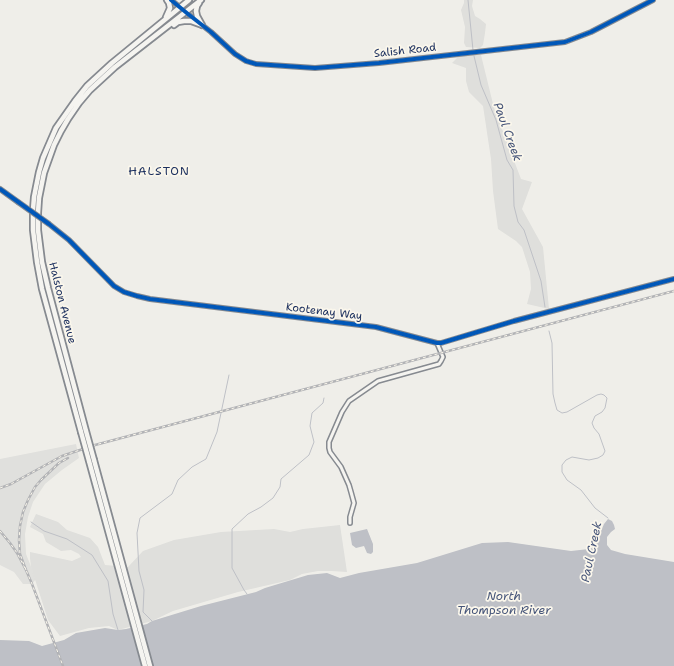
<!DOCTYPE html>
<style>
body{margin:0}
canvas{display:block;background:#efeee9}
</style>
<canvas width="674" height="666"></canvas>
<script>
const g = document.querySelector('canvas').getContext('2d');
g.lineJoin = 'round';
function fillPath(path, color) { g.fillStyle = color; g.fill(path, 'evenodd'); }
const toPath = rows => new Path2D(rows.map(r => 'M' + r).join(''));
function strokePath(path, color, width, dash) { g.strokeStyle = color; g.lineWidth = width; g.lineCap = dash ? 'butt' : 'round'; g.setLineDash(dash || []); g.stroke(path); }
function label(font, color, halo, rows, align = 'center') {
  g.font = font + ' "Shantell Sans",sans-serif'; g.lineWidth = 3.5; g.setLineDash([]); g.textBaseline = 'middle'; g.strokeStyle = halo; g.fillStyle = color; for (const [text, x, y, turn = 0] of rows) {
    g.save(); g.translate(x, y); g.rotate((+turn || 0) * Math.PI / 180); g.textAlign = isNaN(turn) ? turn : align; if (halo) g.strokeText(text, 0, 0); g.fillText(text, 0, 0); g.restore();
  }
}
const built = toPath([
 [76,444,79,458,62,470,45,484,33,502,28,517,25,534,26,554,36,579,32,584,23,584,14,572,0,565,0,459]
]);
const green = toPath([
 [464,0,473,0,472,6,475,16,480,19,486,24,485,33,483,45,480,48,466,47,464,43,465,27,461,10,464,3],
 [460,55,481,55,494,108,521,179,532,182,522,209,543,247,549,309,527,304,531,289,530,272,522,247,516,241,498,229,493,191,491,159,483,106,469,92,466,81,466,68,452,63],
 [36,514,58,522,67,530,90,538,98,547,105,565,128,567,143,551,174,540,221,532,274,529,290,532,303,529,340,525,347,572,331,571,318,571,302,574,290,580,238,592,173,611,152,621,118,630,109,626,89,628,60,636,48,620,31,567,30,558,30,552,72,561,81,557,79,554,71,550,61,551,46,542,43,534,30,527]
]);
const water = toPath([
 [608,519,612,521,614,525,615,529,611,532,607,537,607,545,611,550,625,554,674,562,674,666,0,666,0,640,29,641,42,646,64,640,76,633,105,628,118,630,126,629,147,624,152,621,201,606,256,592,265,588,308,575,327,573,340,578,359,573,417,563,482,543,508,542,571,551,589,549,595,546,604,524],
 [367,529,373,544,373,552,371,554,367,553,364,546,356,548,352,545,350,533]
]);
const stream = toPath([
 [468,0,473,50],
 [474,56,481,85,496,120,507,160,513,170,514,206,518,222,524,230,541,281,545,307],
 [549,331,552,343,553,394,555,403,557,410,562,413,567,412,597,395,601,394,604,395,607,398,605,408,602,412,595,416,592,423,594,428,599,434,605,451,603,455,598,458,589,460,572,457,566,460,562,465,562,472,567,480,581,490,595,508,608,518],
 [31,522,44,531,67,539,92,555,108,581,113,614,118,630],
 [247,594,244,590,232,568,232,529,248,514,261,507,273,498,280,487,281,479,309,455,314,442,310,426,312,413,323,403,324,398],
 [152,621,143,612,144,590,139,571,137,533,140,518,172,494,178,480,192,467,206,459,217,432,229,375]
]);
const minor = toPath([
 [171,0,188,14,211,32,235,54,246,61,256,64,315,68,379,63,565,42,591,32,653,0],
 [0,189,18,202],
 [49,224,69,240,114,286,124,292,137,296,150,299,376,327,437,343,441,343,514,321,674,279],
 [350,523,350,517,354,503,351,492,349,485,341,467,330,452,329,448,329,442,342,412,349,401,378,381,439,364,441,361,443,357,437,343]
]);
const secondary = toPath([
 [199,3,197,6,196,11,197,16,202,25],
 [166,17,170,8,169,3,167,0],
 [174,25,178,22,184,21,191,21,202,25],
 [86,431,48,288,42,262,38,230,38,213,39,198,44,173,54,145,61,131,68,119,79,103,90,90,115,67,201,0],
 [81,432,42,289,37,262,33,230,33,210,34,197,39,172,43,158,56,128,75,101,87,86,112,63,189,0],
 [94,460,150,666],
 [89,461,145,666]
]);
const rail = toPath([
 [0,488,11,484,62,456,95,445,674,291],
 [0,531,10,543,17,553,26,570,32,584,63,666],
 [26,570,20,554,19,540,20,526,23,512,28,500,35,487,41,480,59,463,68,458]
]);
const minorBridge = toPath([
 [18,202,49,224]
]);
const secondaryBridge = toPath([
 [86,431,94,460],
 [81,432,89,461]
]);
const cycleway = toPath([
 [171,0,188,14,211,32,235,54,246,61,256,64,315,68,379,63,565,42,591,32,653,0],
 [0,189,49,224,69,240,114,286,124,292,137,296,150,299,376,327,437,343,441,343,514,321,674,279]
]);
const streetNames = [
 ["Salish Road",405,51,-6],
 ["Halston Avenue",62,303,76],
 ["Kootenay Way",324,312,7]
];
const waterNames = [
 ["Paul Creek",507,132,70],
 ["Paul Creek",592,552,-78],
 ["North",504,597],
 ["Thompson River",504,611]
];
const neighbourhoodNames = [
 ["HALSTON",159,172]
];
fillPath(built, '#e0e0dd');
fillPath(green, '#dfdfdc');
fillPath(water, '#bec0c6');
strokePath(stream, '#bec0c6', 1);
strokePath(minor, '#868a90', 6);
strokePath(secondary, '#868a90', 8);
strokePath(minor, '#f5f4f0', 3);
strokePath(secondary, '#f5f4f0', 4.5);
strokePath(rail, '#b2b3b6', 2.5);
strokePath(rail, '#fbf7ec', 1, [3]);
strokePath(minorBridge, '#868a90', 6, []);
strokePath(secondaryBridge, '#868a90', 8, []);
strokePath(minorBridge, '#f5f4f0', 3);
strokePath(secondaryBridge, '#f5f4f0', 4.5);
strokePath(cycleway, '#0057b8', 4);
label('11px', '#1b2f5e', '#fbf7ec', streetNames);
label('italic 12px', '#465579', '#fbf7ec', waterNames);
g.letterSpacing = '1px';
label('12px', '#1b2f5e', '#fbf7ec', neighbourhoodNames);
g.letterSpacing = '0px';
</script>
